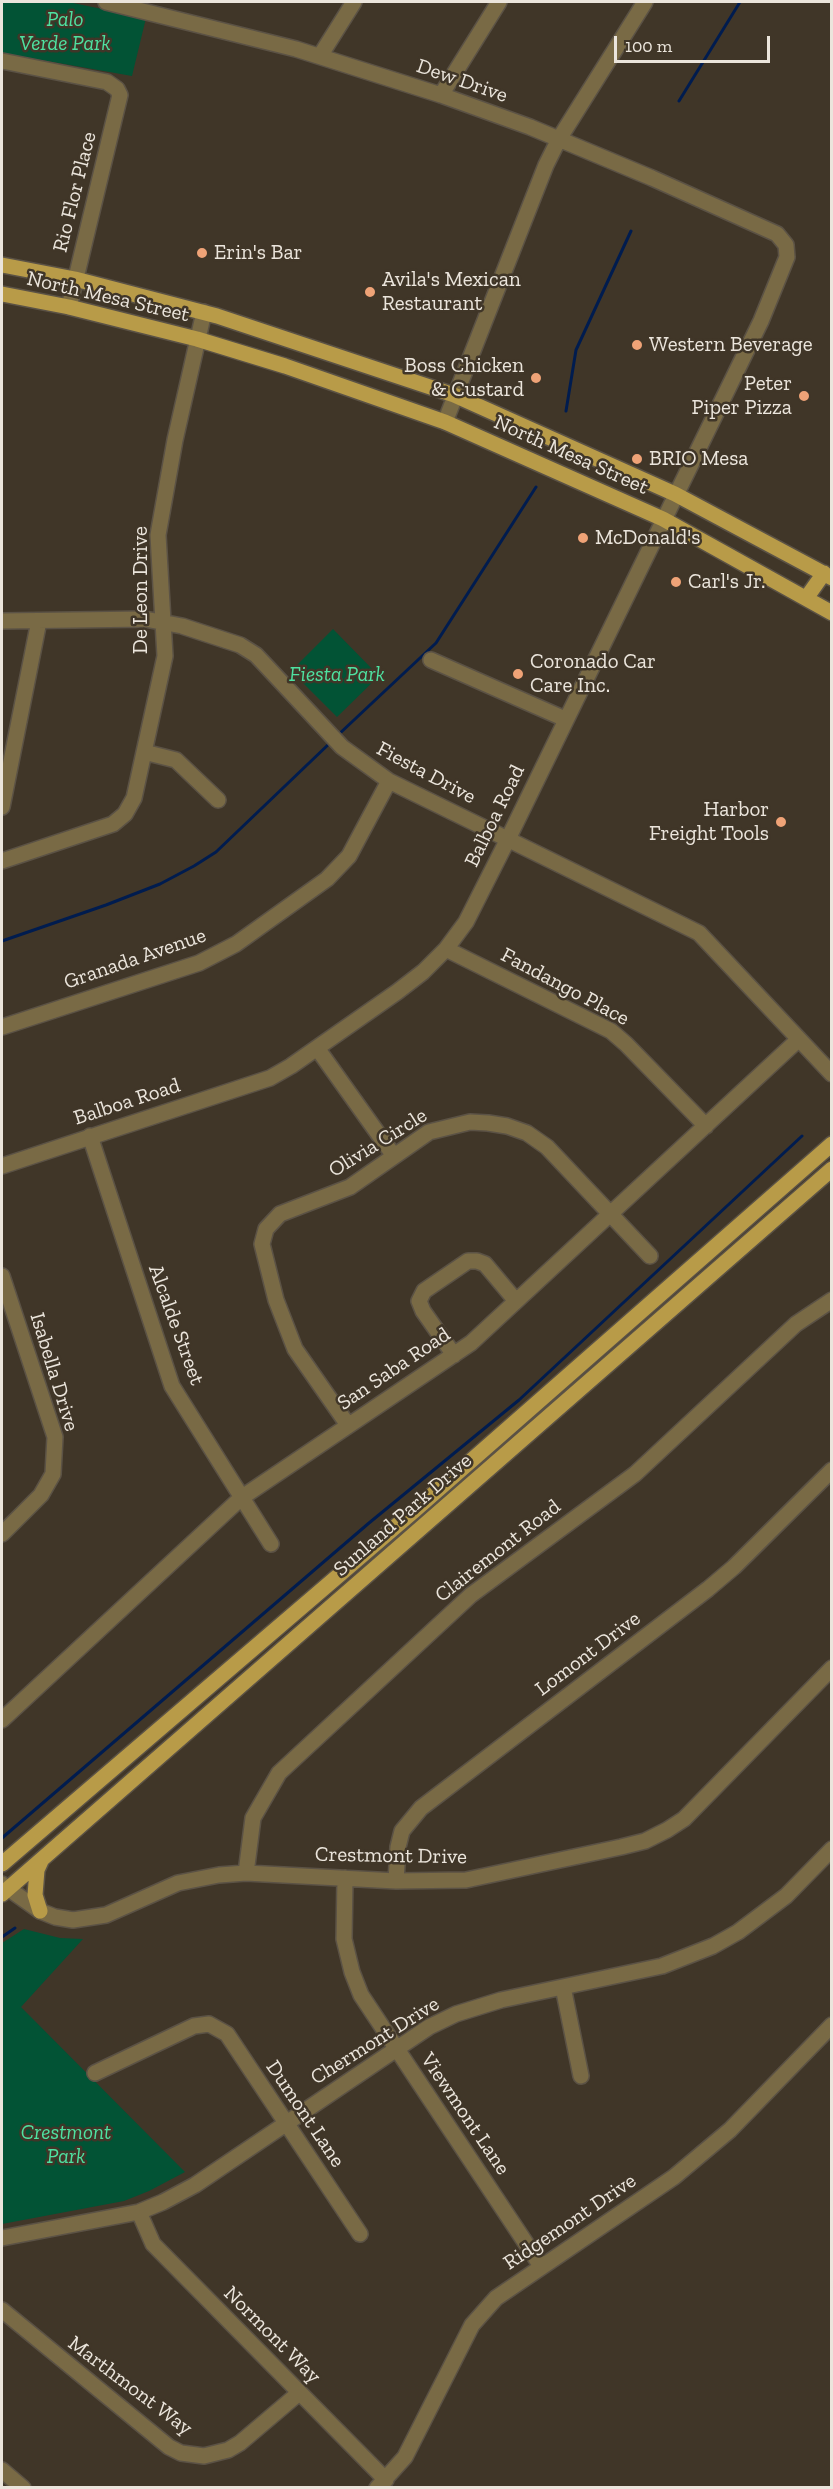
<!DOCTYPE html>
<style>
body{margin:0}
#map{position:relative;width:833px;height:2489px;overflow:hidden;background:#403628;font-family:"Zilla Slab",serif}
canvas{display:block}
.frame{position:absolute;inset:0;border:3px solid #ebe5dc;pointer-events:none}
.scale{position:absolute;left:614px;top:36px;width:156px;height:27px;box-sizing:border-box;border:3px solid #ebe5dc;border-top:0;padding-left:8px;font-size:18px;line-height:21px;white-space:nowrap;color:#ebe5dc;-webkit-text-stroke:4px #403628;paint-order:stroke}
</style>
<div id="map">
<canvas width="833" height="2489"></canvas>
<div class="frame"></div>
<div class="scale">100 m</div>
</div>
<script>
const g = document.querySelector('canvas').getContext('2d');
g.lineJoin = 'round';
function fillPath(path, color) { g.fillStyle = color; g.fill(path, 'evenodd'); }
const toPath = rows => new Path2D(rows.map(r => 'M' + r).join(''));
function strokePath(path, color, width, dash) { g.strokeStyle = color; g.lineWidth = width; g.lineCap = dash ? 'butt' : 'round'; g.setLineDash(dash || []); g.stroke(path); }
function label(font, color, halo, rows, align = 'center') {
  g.font = font + ' "Zilla Slab",serif'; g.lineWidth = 5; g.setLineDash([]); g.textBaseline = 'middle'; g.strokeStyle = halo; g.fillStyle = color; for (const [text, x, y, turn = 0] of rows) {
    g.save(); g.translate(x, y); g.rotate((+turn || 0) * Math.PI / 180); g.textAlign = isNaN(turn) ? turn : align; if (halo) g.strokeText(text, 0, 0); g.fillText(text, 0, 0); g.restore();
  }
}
const green = toPath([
 [2,2,68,2,146,18,132,76,2,53],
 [333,629,379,676,337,717,291,671],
 [24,1929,60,1938,83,1939,21,2007,185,2172,149,2191,124,2201,2,2224,2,1943]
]);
const stream = toPath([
 [679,101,740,2],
 [566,411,576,350,631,231],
 [338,735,436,643,536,487],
 [2,941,106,905,160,884,194,866,216,852,331,742],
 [2,1838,369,1523,519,1400,802,1136],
 [2,1937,15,1928]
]);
const minor = toPath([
 [320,56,354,2],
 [2,61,107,82,117,89,120,95,69,307],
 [441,95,499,2],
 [445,422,546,165,559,139,645,2],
 [2,621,145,619,182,626,240,645,256,655,342,747,389,781,699,933,832,1074],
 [431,660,565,719],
 [144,752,176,760,218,800],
 [2,807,39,621],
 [2,861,113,824,125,814,134,798,165,656,158,535,175,440,204,312],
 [446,949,611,1031,626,1044,706,1126],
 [2,1027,199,963,236,944,327,879,349,856,389,781],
 [317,1048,394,1156],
 [90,1136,172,1386,271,1544],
 [2,1166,270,1078,291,1066,397,992,423,972,446,949,466,922,508,839,761,321,787,257,786,245,777,234,652,178,530,127,441,95,296,49,106,2],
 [2,1276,55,1437,53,1474,41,1495,2,1534],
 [454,1355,423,1311,419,1301,424,1291,468,1261,477,1261,485,1264,516,1301],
 [348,1425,295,1349,276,1300,262,1244,266,1229,280,1214,350,1187,429,1132,470,1122,488,1123,507,1126,527,1133,547,1147,650,1256],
 [2,1720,241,1498,471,1343,799,1039],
 [246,1873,253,1818,279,1773,471,1595,635,1474,796,1324,832,1300],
 [345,1878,344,1939,352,1972,361,1995,541,2266],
 [396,1881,398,1847,402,1831,421,1808,708,1589,734,1567,832,1470],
 [2,1884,40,1911,55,1917,73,1920,106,1915,178,1883,219,1875,246,1873,396,1881,466,1880,621,1847,645,1841,667,1830,684,1819,832,1668],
 [563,1987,581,2076],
 [95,2073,194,2026,209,2024,227,2034,360,2234],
 [139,2212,153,2244,386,2480],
 [2,2238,139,2212,163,2202,195,2185,429,2027,456,2014,501,2000,662,1966,713,1946,738,1932,786,1896,832,1849],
 [2,2310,169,2447,181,2453,204,2456,228,2450,240,2443,299,2393],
 [2,2470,23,2488],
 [377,2488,405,2457,472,2325,496,2298,674,2177,730,2130,832,2025]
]);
const major = toPath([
 [2,265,75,279,217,316,454,395,675,494,832,578],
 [2,294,69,307,197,339,285,366,445,422,663,519,832,613],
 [807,597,824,573],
 [2,1864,415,1510,832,1144],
 [2,1894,832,1169],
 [40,1911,35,1895,37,1870,42,1859]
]);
const markers = [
 [202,253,6,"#efa377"],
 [370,292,6,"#efa377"],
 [637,345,6,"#efa377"],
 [536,378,6,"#efa377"],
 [804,396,6,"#efa377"],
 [637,459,6,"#efa377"],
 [583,538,6,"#efa377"],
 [676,582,6,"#efa377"],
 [518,674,6,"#efa377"],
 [781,822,6,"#efa377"]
];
const parkNames = [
 ["Palo",65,20],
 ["Verde Park",65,44],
 ["Fiesta Park",337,675],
 ["Crestmont",66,2133],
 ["Park",66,2157]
];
const streetNames = [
 ["Dew Drive",462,81,19],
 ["Rio Flor Place",75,192,-76],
 ["North Mesa Street",108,297,13],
 ["North Mesa Street",571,455,24],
 ["De Leon Drive",141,590,-90],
 ["Fiesta Drive",426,773,28],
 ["Balboa Road",495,816,-64],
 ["Granada Avenue",135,959,-19],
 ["Fandango Place",565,987,28],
 ["Balboa Road",127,1102,-18],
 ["Olivia Circle",378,1143,-32],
 ["Alcalde Street",176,1325,70],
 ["San Saba Road",394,1369,-34],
 ["Isabella Drive",54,1372,73],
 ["Sunland Park Drive",403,1515,-41],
 ["Clairemont Road",498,1551,-38],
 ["Lomont Drive",588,1654,-37],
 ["Crestmont Drive",391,1856,1],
 ["Chermont Drive",375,2041,-32],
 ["Dumont Lane",305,2114,56],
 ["Viewmont Lane",465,2114,56],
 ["Ridgemont Drive",570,2222,-34],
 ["Normont Way",272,2335,45],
 ["Marthmont Way",130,2386,37]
];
const poiNames = [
 ["Erin's Bar",214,253],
 ["Avila's Mexican",382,280],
 ["Restaurant",382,304],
 ["Western Beverage",649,345],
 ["Boss Chicken",524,366,"right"],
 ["& Custard",524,390,"right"],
 ["Peter",792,384,"right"],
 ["Piper Pizza",792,408,"right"],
 ["BRIO Mesa",649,459],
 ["McDonald's",595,538],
 ["Carl's Jr.",688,582],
 ["Coronado Car",530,662],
 ["Care Inc.",530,686],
 ["Harbor",769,810,"right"],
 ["Freight Tools",769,834,"right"]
];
fillPath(green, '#025335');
strokePath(stream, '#001c4f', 3);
strokePath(minor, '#5b5245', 18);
strokePath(major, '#5b5245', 18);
strokePath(minor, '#796a45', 15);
strokePath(major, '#b89b48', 15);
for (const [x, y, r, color] of markers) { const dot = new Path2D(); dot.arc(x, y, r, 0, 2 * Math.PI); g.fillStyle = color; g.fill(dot); strokePath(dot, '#403628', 2); }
label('italic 21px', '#4ee2a1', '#403628', parkNames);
label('21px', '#ebe5dc', '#403628', streetNames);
label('21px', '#ebe5dc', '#403628', poiNames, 'left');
</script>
